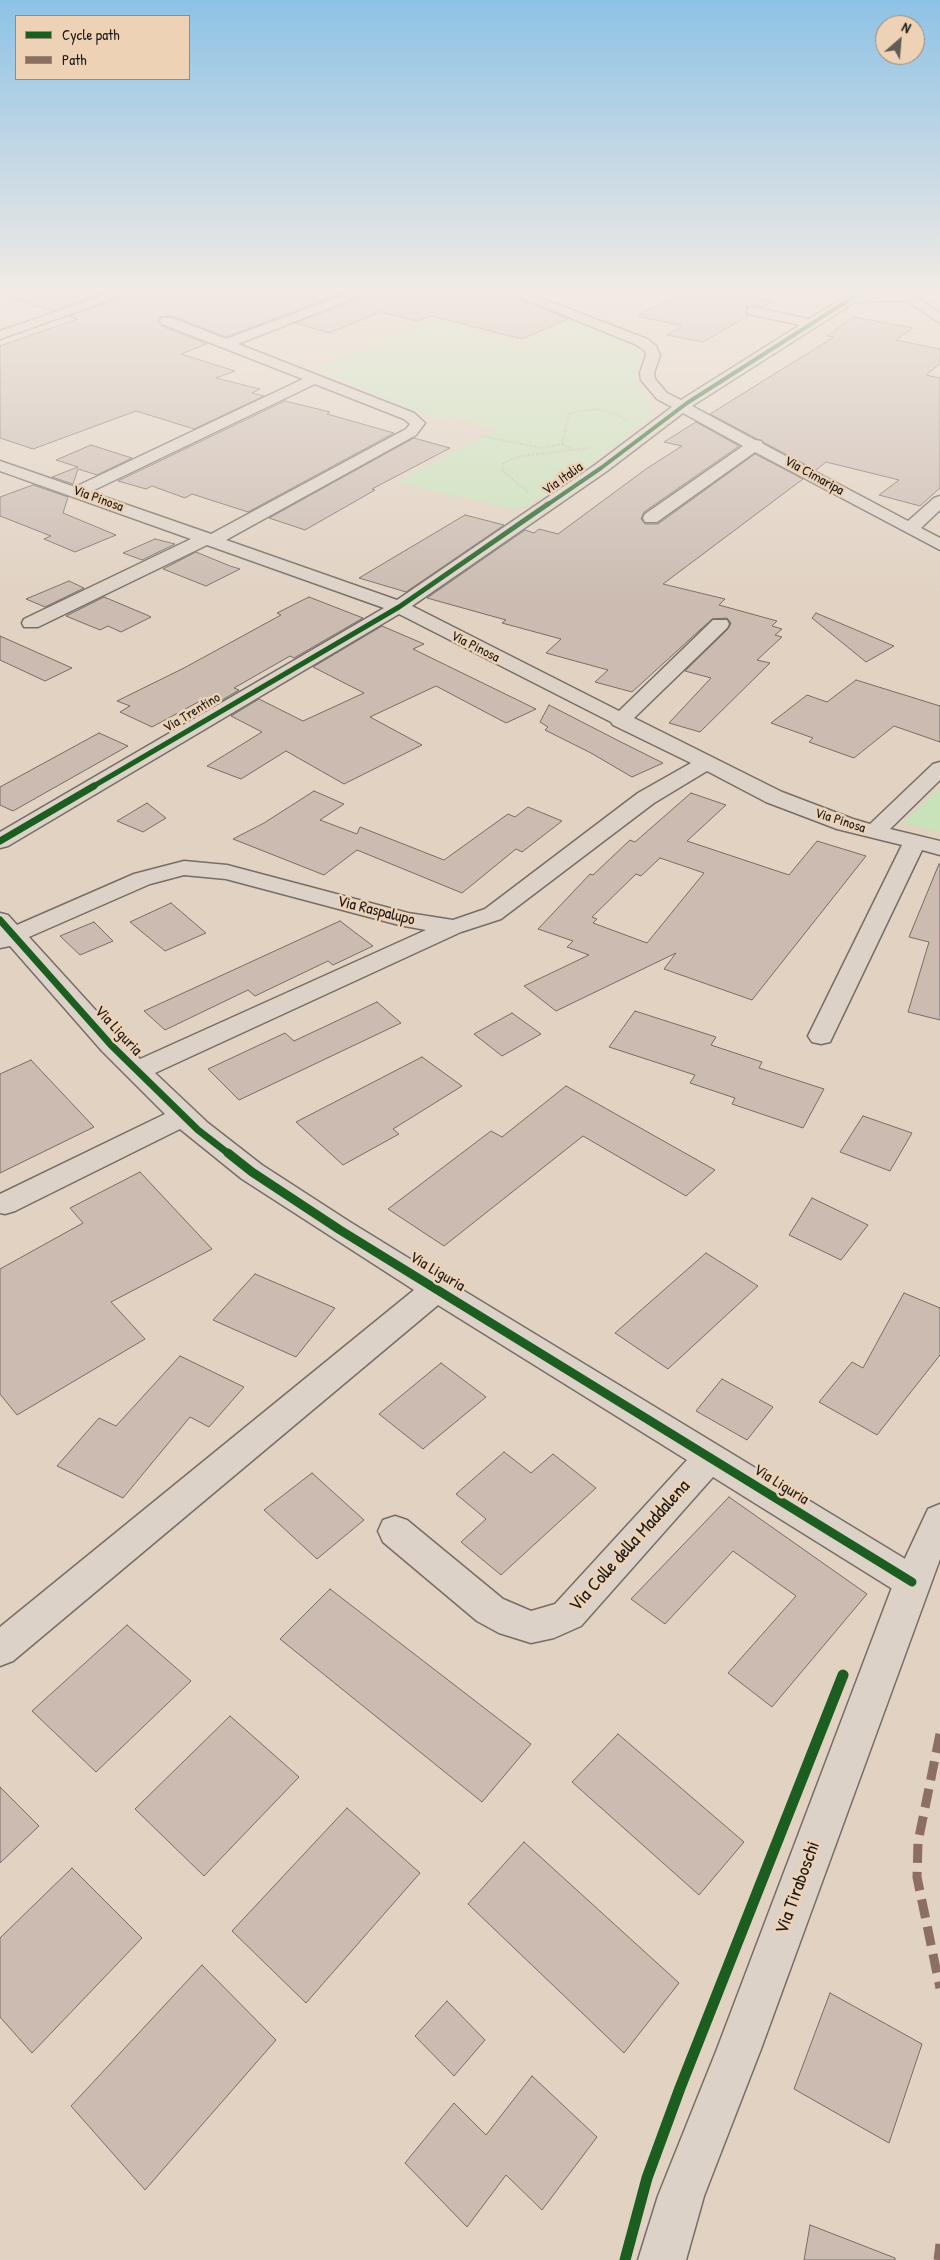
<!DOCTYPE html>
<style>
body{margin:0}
#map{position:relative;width:940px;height:2260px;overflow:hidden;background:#e1d2c2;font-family:"Patrick Hand",sans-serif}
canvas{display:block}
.legend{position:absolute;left:15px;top:15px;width:175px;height:65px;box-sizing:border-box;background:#eed2b5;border:1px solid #9a8978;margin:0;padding:6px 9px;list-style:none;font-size:15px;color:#1c1c1c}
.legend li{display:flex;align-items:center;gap:10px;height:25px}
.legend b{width:25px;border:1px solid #9a8978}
.north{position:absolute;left:875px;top:15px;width:50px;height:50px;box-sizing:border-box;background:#eed2b5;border:1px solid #9a8978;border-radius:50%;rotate:27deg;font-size:14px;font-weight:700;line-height:20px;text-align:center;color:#1c1c1c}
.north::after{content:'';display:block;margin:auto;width:18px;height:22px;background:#615c56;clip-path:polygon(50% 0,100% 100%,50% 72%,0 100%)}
</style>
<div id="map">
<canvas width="940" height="2260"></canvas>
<ul class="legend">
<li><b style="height:6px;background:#1b5e20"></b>Cycle path</li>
<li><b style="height:6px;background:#8d6e63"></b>Path</li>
</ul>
<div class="north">N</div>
</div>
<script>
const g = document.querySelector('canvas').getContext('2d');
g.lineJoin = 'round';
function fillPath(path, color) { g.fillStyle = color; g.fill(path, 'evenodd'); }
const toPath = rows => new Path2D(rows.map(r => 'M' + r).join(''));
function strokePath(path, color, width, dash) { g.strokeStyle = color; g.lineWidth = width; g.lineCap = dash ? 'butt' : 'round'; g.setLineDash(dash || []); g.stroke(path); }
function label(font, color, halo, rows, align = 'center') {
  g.font = font + ' "Patrick Hand",sans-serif'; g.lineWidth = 5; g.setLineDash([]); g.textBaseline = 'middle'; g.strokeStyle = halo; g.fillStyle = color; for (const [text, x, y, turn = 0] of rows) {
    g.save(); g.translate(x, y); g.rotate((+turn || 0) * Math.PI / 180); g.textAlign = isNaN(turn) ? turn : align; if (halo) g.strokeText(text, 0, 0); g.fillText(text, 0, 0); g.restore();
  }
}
const green = toPath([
 [478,301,517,316,475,331,519,343,573,318,628,338,643,348,644,353,635,375,636,383,652,407,653,415,549,497,543,495,519,510,396,482,497,429,449,416,441,420,314,369],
 [940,788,940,832,903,823]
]);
const building = toPath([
 [1,289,115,289,52,311,0,295,1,289],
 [143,289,204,289,205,292,231,299,258,289,276,289,300,296,318,289,354,289,226,337,173,316,160,317,158,322,161,326,207,344,181,354,235,371,216,378,260,389,252,393,264,396,194,429,136,411,33,449,0,438,0,346,77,319,69,316,143,289],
 [380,289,498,289,568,319,522,339,431,316,417,321,381,312,329,333,295,323,380,289],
 [687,289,716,289,774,301,763,307,748,306,745,312,748,316,703,342,667,335,683,326,637,316,687,289],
 [854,317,913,328,896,340,940,349,940,364,926,375,940,378,940,488,920,506,879,495,899,480,826,462,816,470,710,414,834,337,827,336,854,317],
 [285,401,330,412,327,414,394,433,248,512,192,494,185,498,152,486,146,489,118,481,285,401],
 [696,422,739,446,644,512,641,519,645,524,658,524,755,454,803,479,663,584,725,599,719,605,777,621,772,626,782,629,775,635,782,637,757,660,770,663,700,732,669,723,711,678,685,671,728,629,731,623,727,618,712,619,632,692,595,682,608,670,546,653,561,639,502,623,506,620,427,598,525,530,534,533,539,529,558,534,646,469,682,446,664,442,696,422],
 [414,438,450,448,372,489,375,490,305,530,269,518,414,438],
 [91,445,132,458,97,475,78,469,73,484,52,477,78,467,56,460,91,445],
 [33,485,68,497,63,513,116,535,75,552,44,539,51,536,0,516,0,497,33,485],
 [465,515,504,525,406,592,359,578,465,515],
 [155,539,175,544,142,560,123,553,155,539],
 [196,552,230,566,240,569,206,586,163,569,196,552],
 [69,581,84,588,45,607,26,599,69,581],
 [104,597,147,615,151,617,121,632,108,626,100,630,66,616,104,597],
 [309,597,363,618,294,658,290,656,234,688,239,690,212,706,200,701,152,727,120,712,130,706,117,701,184,668,281,615,277,613,309,597],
 [816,613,894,646,866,662,812,618,816,613],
 [382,626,424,644,413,649,536,709,506,723,436,686,370,717,422,745,344,784,286,751,241,779,207,766,262,732,231,716,259,699,303,721,364,693,313,667,382,626],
 [0,636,72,668,45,681,0,660,0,636],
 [856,680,940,706,940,742,894,726,854,758,809,742,813,738,771,723,807,695,827,702,856,680],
 [549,705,617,740,663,763,632,777,591,753,545,730,548,727,540,722,549,705],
 [99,733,128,746,13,811,0,805,0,787,99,733],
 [314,791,344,804,320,820,357,834,360,827,444,860,508,814,515,817,528,807,562,821,522,852,516,849,462,893,357,850,324,875,233,839,264,823,314,791],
 [691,793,726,805,687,841,789,875,817,841,866,856,752,1000,664,969,676,953,556,1011,524,986,589,955,567,947,573,941,538,929,590,874,593,875,630,840,635,842,691,793],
 [660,858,704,873,647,943,593,923,597,919,592,917,636,874,641,876,660,858],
 [147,803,166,818,143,832,117,821,147,803],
 [939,864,940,864,940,1020,908,1012,929,942,909,937,939,864],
 [171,903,206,933,165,951,130,922,171,903],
 [340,921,373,946,333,965,328,961,255,996,248,990,165,1030,144,1011,340,921],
 [94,922,113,941,80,955,60,936,94,922],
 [377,1002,401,1023,239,1100,208,1069,285,1033,294,1041,377,1002],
 [635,1011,716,1037,711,1045,762,1062,759,1068,824,1089,803,1128,732,1104,735,1098,690,1083,695,1075,609,1047,635,1011],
 [512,1013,541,1034,502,1056,474,1034,512,1013],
 [422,1057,462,1086,393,1129,399,1134,343,1165,296,1122,422,1057],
 [31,1060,94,1127,0,1173,0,1074,31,1060],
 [566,1086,715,1170,686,1196,583,1136,444,1246,388,1209,491,1131,502,1137,566,1086],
 [863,1116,912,1133,890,1171,840,1152,863,1116],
 [140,1172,212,1249,111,1302,145,1339,17,1415,0,1394,0,1269,83,1223,70,1208,140,1172],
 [812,1198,868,1225,841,1260,789,1235,812,1198],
 [706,1253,758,1286,668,1369,615,1333,706,1253],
 [255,1274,335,1308,296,1357,213,1320,255,1274],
 [904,1293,940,1308,940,1355,877,1435,819,1402,852,1362,863,1368,904,1293],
 [180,1356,244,1387,209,1427,190,1417,123,1498,57,1466,99,1418,116,1426,180,1356],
 [441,1363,486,1397,423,1449,379,1414,441,1363],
 [722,1379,773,1407,747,1440,696,1411,722,1379],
 [504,1452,531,1473,553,1454,596,1488,501,1575,461,1542,486,1519,456,1494,504,1452],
 [312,1473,364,1520,317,1559,264,1510,312,1473],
 [729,1497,867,1594,772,1707,728,1673,796,1596,733,1551,665,1624,631,1599,729,1497],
 [330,1589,531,1744,482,1802,280,1639,330,1589],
 [127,1625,191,1681,96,1772,32,1711,127,1625],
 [230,1716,299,1777,204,1876,135,1809,230,1716],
 [618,1734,744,1842,699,1895,572,1782,618,1734],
 [0,1787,39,1826,0,1863,0,1787],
 [347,1808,420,1873,306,2003,232,1931,347,1808],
 [524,1842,679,1983,624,2053,468,1904,524,1842],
 [72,1868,142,1938,32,2053,0,2017,0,1938,72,1868],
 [202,1965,276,2040,145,2190,71,2106,202,1965],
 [830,1993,922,2044,889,2143,794,2089,830,1993],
 [447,2001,485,2040,454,2076,415,2036,447,2001],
 [532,2076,597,2137,542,2210,506,2175,467,2227,405,2163,454,2103,486,2135,532,2076],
 [810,2225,895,2258,895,2260,804,2260,810,2225]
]);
const path = toPath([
 [481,436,541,448,562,444,569,413,594,409,614,413,627,421],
 [562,444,572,449],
 [528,492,503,471,503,463,521,456,589,448]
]);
const street = toPath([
 [122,289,141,289,0,339,0,331,122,289],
 [360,289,378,289,238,344,414,413,425,423,416,435,226,540,397,600,595,465,672,407,657,399,641,380,640,373,646,355,645,351,637,345,500,289,518,289,647,339,656,346,660,355,654,373,655,379,667,393,681,400,800,325,748,314,747,311,748,308,753,307,809,319,857,289,872,289,867,294,895,293,891,289,906,289,940,313,940,323,906,301,855,302,692,406,755,440,761,441,763,444,908,521,934,498,940,496,940,510,921,528,940,538,940,550,755,452,657,522,645,522,643,518,645,514,743,446,683,413,607,471,412,606,619,711,713,620,727,620,729,624,727,628,634,718,782,792,853,819,870,824,933,764,940,762,940,780,890,829,940,841,940,855,922,850,830,1042,821,1044,812,1042,808,1036,902,845,837,829,766,802,707,771,654,803,501,919,461,932,155,1073,208,1123,262,1165,350,1222,441,1278,449,1280,451,1283,925,1571,930,1582,925,1593,912,1598,899,1593,713,1477,581,1626,554,1638,531,1643,499,1633,477,1621,383,1542,378,1531,383,1520,395,1516,407,1520,503,1599,531,1611,555,1604,687,1460,438,1305,13,1661,0,1666,0,1627,414,1290,242,1179,180,1129,15,1211,5,1214,0,1213,0,1194,165,1114,102,1051,10,946,0,948,0,913,8,915,17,925,134,874,184,861,227,865,408,913,453,920,485,909,638,793,691,763,613,725,611,722,399,614,8,846,0,848,0,832,384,608,207,545,38,627,24,627,22,623,24,619,191,539,0,471,0,461,75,487,303,379,162,324,160,321,162,318,172,318,226,339,360,289],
 [315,384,404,419,410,424,406,429,211,534,90,492,315,384],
 [184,875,226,879,399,925,426,930,140,1059,29,937,150,884,184,875]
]);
const secondary = toPath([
 [940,1504,940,1559,761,2049,704,2196,686,2260,638,2260,658,2196,717,2049,894,1582,928,1509,940,1504]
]);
const quiet = toPath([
 [940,1734,918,1842,917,1877,940,1988],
 [938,2260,940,2244]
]);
const cyclewayFar4 = toPath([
 [547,505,601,468,687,403,866,289]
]);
const cyclewayFar3 = toPath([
 [92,787,399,607,548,504]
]);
const cyclewayFar2 = toPath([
 [0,841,94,786],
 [0,920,111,1045,198,1130,229,1154]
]);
const cyclewayFar1 = toPath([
 [228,1153,252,1172,340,1230,912,1582]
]);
const cycleway = toPath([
 [625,2260,647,2178,680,2088,843,1675]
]);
const farStreetnames = [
 ["Via Cimaripa",814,476,29],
 ["Via Italia",563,479,-35],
 ["Via Pinosa",98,499,20],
 ["Via Pinosa",475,647,27],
 ["Via Trentino",192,713,-31],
 ["Via Pinosa",840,821,18]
];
const streetNames = [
 ["Via Raspalupo",376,911,14],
 ["Via Liguria",118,1031,47],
 ["Via Liguria",437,1272,31],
 ["Via Liguria",781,1485,32]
];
const nearStreetnames = [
 ["Via Colle della Maddalena",630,1546,-48],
 ["Via Tiraboschi",798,1888,-70]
];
fillPath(green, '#c8e2ba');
fillPath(building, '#cbbbb1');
strokePath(building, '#756e67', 1);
strokePath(street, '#756e67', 3);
strokePath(secondary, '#756e67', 3);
strokePath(path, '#a69d94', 2, [0.5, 2]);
fillPath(street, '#dcd2c7');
fillPath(secondary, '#dcd2c7');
strokePath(quiet, '#8d6e63', 9, [19, 9]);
strokePath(cyclewayFar4, '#1b5e20', 4);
strokePath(cyclewayFar3, '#1b5e20', 5);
strokePath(cyclewayFar2, '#1b5e20', 7);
strokePath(cyclewayFar1, '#1b5e20', 9);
strokePath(cycleway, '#1b5e20', 11);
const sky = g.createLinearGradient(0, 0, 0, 606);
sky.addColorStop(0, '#8ec2e6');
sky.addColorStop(0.48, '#f2ebe4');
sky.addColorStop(1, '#f2ebe400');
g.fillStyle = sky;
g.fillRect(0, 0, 940, 606);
label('14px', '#1c1c1c', '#eed2b5', farStreetnames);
label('16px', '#1c1c1c', '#eed2b5', streetNames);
label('19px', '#1c1c1c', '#eed2b5', nearStreetnames);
</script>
